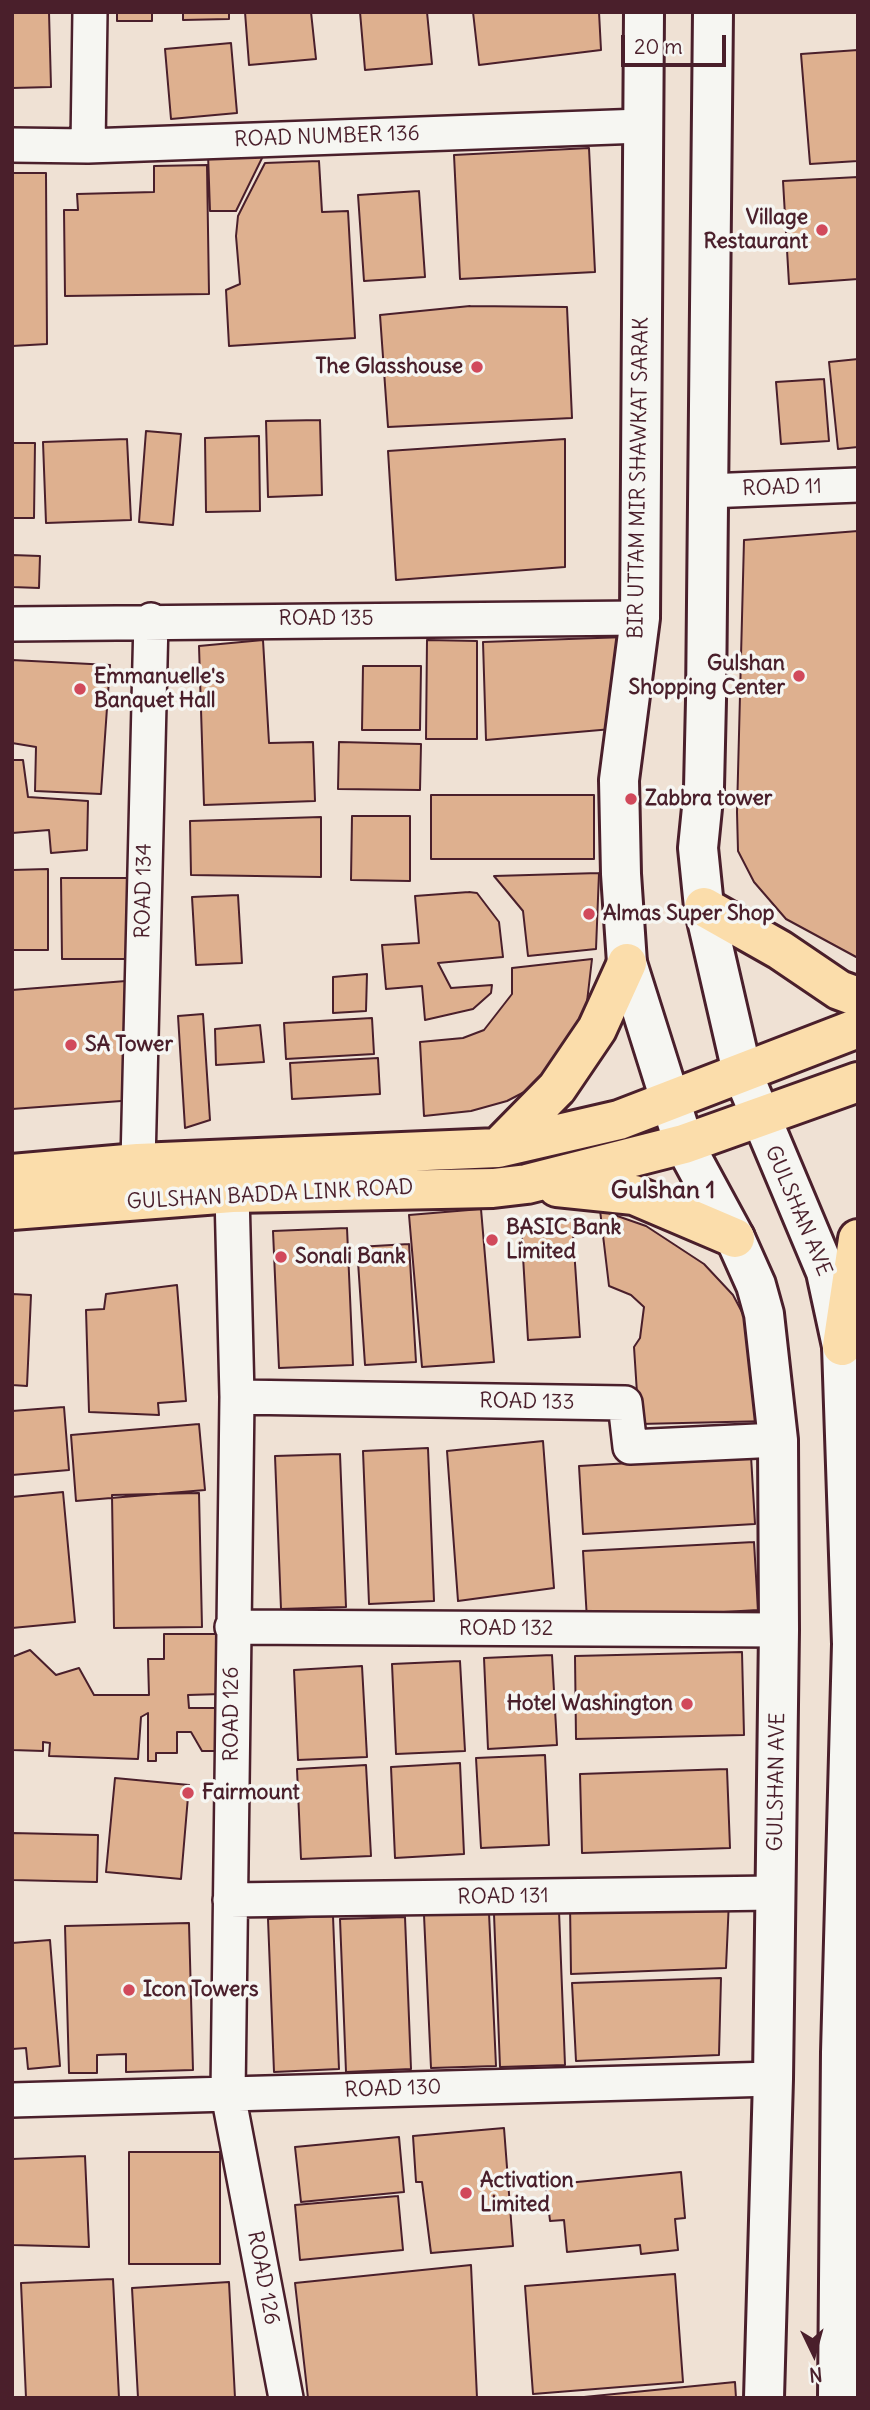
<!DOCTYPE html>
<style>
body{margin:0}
#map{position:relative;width:870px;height:2410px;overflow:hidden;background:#efe1d4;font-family:Delius,sans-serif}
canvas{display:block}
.frame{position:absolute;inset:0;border:14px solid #4a1f2b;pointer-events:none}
.north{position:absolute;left:779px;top:2319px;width:70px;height:70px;-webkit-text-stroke:5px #f6f6f2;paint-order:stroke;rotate:175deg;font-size:19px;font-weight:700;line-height:28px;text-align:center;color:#4a1f2b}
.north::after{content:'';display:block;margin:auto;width:24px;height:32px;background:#4a1f2b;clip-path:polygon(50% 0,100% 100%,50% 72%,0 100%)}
.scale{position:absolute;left:621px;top:35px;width:105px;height:32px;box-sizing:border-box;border:4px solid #4a1f2b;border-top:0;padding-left:9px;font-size:21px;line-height:24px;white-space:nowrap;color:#4a1f2b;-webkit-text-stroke:5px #f6f6f2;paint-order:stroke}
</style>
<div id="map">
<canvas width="870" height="2410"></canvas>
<div class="frame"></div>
<div class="north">N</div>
<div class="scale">20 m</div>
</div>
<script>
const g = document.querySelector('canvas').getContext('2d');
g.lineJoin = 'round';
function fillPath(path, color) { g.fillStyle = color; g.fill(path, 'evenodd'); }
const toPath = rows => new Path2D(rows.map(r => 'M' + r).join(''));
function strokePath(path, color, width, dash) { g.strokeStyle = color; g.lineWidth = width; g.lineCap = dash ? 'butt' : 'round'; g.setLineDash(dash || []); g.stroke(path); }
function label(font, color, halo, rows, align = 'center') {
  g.font = font + ' Delius,sans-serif'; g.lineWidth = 7; g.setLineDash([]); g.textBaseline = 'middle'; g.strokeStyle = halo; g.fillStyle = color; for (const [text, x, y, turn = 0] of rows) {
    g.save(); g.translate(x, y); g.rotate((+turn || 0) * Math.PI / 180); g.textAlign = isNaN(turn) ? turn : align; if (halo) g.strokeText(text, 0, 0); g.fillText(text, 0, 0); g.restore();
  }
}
const building = toPath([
 [12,12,49,12,51,87,12,88,12,12],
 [117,12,152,12,152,21,117,21,117,12],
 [183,12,229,12,229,19,183,20,183,12],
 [245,12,311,12,316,59,249,65,245,12],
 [360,12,427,12,432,64,365,70,360,12],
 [473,12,599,12,601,50,479,65,473,12],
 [231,43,237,113,171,119,165,49,231,43],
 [858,50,858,161,810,164,801,54,858,50],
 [589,148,595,272,460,279,454,155,589,148],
 [265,152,236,211,210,211,208,154,265,152],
 [319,161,322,212,348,211,355,338,229,346,226,290,240,284,236,236,238,216,245,202,265,163,319,161],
 [207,165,209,294,65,296,64,210,78,210,77,194,154,192,154,166,207,165],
 [12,173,46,173,47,344,12,346,12,173],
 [858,177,858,279,789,284,783,181,858,177],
 [419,191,425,277,364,281,358,195,419,191],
 [470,306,567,307,572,418,388,427,380,315,470,306],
 [858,359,858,447,838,449,829,362,858,359],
 [824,379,829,441,781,444,776,382,824,379],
 [320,420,322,495,268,497,266,421,320,420],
 [146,431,181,434,173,525,139,522,146,431],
 [259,436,260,511,206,512,205,438,259,436],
 [127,439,131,520,46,523,43,442,127,439],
 [565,439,565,567,396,580,388,451,565,439],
 [12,443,35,443,34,518,12,518,12,443],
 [858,531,858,958,786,919,754,882,738,851,737,812,744,540,858,531],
 [12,555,40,556,39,588,12,587,12,555],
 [626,637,612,729,486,740,483,642,626,637],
 [263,640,269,743,313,742,315,801,204,805,199,646,263,640],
 [427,640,477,641,477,739,426,739,427,640],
 [12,660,110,665,101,794,35,791,36,747,12,743,12,660],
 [363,666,421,666,420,730,362,730,363,666],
 [339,742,421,744,420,790,338,789,339,742],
 [12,760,23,760,28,797,88,801,87,850,51,853,49,830,12,833,12,760],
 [431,795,594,795,594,859,431,859,431,795],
 [352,816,410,816,410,881,351,880,352,816],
 [321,817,321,877,191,875,190,821,321,817],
 [48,869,48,950,12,950,12,870,48,869],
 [599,873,596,949,528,956,523,911,494,876,599,873],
 [61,878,132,878,132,959,62,959,61,878],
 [469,892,477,893,499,922,503,957,438,963,451,988,492,985,491,993,473,1009,425,1020,422,986,386,989,382,945,419,943,415,896,469,892],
 [238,895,242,963,196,965,192,897,238,895],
 [592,959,585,1019,534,1087,507,1101,471,1111,424,1116,420,1042,463,1038,484,1030,512,994,512,968,592,959],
 [367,974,366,1011,333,1013,333,977,367,974],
 [126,981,135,1100,12,1109,12,990,126,981],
 [203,1014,210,1120,185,1128,178,1016,203,1014],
 [372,1018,374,1054,286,1059,284,1023,372,1018],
 [260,1025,264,1062,216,1065,215,1029,260,1025],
 [378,1058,380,1094,292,1099,290,1063,378,1058],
 [481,1209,494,1362,422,1367,409,1215,481,1209],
 [600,1210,646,1226,704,1264,733,1295,751,1329,770,1421,639,1424,634,1347,640,1338,644,1307,631,1295,609,1286,600,1210],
 [572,1219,580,1337,528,1340,521,1223,572,1219],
 [347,1228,353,1365,279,1368,273,1231,347,1228],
 [409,1244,416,1362,365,1365,357,1247,409,1244],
 [177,1285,186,1401,158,1403,159,1415,89,1412,86,1310,104,1309,106,1294,177,1285],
 [12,1294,31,1295,27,1386,12,1385,12,1294],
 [64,1407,69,1470,12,1475,12,1411,64,1407],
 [199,1424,205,1490,76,1501,71,1435,199,1424],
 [543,1441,554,1588,458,1601,447,1451,543,1441],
 [428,1448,434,1601,369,1604,363,1451,428,1448],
 [340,1454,346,1607,281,1609,275,1456,340,1454],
 [751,1456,755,1524,583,1534,579,1466,751,1456],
 [63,1492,75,1622,12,1628,12,1497,63,1492],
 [199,1493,202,1627,114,1628,112,1495,199,1493],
 [754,1542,758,1610,587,1620,583,1551,754,1542],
 [164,1634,221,1634,222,1694,188,1695,189,1708,225,1708,225,1751,202,1751,191,1732,177,1732,177,1753,156,1753,156,1761,148,1761,148,1713,141,1717,138,1759,49,1756,50,1743,43,1742,43,1751,12,1750,12,1657,30,1650,56,1675,79,1668,94,1695,149,1695,148,1659,164,1659,164,1634],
 [742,1652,744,1735,576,1739,575,1656,742,1652],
 [552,1655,557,1745,488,1749,484,1658,552,1655],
 [460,1661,465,1751,396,1754,392,1664,460,1661],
 [362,1666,367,1757,298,1760,294,1670,362,1666],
 [545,1755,549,1845,481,1848,476,1758,545,1755],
 [460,1763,464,1854,395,1858,391,1767,460,1763],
 [366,1765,371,1856,301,1859,297,1769,366,1765],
 [727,1769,730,1848,582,1853,580,1774,727,1769],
 [115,1778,189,1785,181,1879,106,1872,115,1778],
 [12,1833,98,1835,97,1882,12,1880,12,1833],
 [729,1900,726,1968,571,1974,570,1904,729,1900],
 [559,1911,565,2065,500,2067,494,1914,559,1911],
 [489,1913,496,2066,431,2068,424,1915,489,1913],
 [333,1916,339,2069,274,2072,268,1919,333,1916],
 [405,1917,411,2069,346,2072,340,1919,405,1917],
 [189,1923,193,2070,126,2072,126,2054,97,2055,97,2073,69,2073,65,1926,189,1923],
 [50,1940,60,2066,28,2069,26,2048,12,2049,12,1943,50,1940],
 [721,1978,719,2055,576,2061,572,1983,721,1978],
 [504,2128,513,2246,431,2253,422,2182,416,2182,413,2136,504,2128],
 [399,2137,404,2192,301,2202,295,2147,399,2137],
 [129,2152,220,2152,220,2264,129,2264,129,2152],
 [85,2156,89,2247,12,2245,12,2159,85,2156],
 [681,2172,685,2218,675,2219,678,2250,641,2254,640,2245,567,2252,564,2220,550,2221,546,2185,681,2172],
 [398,2196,403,2250,300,2260,295,2205,398,2196],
 [471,2265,477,2398,308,2398,295,2283,471,2265],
 [675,2274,683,2382,533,2394,525,2286,675,2274],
 [113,2279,119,2398,26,2398,21,2283,113,2279],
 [229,2282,235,2398,138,2398,132,2288,229,2282],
 [735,2382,736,2398,574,2398,735,2382]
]);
const street = toPath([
 [12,145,88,146,642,126],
 [88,146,90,12],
 [707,491,858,485],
 [12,624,640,618],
 [138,1163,151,620],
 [232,1193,237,1397,228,2094,286,2398],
 [237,1397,625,1403,630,1447,778,1440],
 [232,1627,779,1630],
 [230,1900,775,1893],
 [12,2100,773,2079]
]);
const secondary = toPath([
 [644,12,640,618,619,780,621,874,627,963,684,1144,735,1238,756,1285,764,1314,778,1440,779,1630,773,2079,764,2398],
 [713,12,706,700,704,788,698,848,704,907,742,1072,826,1272,842,1346,852,1644,841,2052,838,2398]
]);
const primary = toPath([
 [704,907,780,950,839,990,858,997],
 [498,1148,557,1088,597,1029,627,963],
 [12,1174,138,1163,498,1148,619,1120,858,1028],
 [557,1187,634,1195,735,1238],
 [12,1210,232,1193,493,1188,527,1184,684,1144,858,1082],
 [842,1346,858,1239]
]);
const markers = [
 [822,230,7,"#d1495b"],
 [477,367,7,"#d1495b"],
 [799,676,7,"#d1495b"],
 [80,689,7,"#d1495b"],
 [631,799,7,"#d1495b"],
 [589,914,7,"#d1495b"],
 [71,1045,7,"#d1495b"],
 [492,1240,7,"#d1495b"],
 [281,1257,7,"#d1495b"],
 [687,1704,7,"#d1495b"],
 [188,1793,7,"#d1495b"],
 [129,1990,7,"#d1495b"],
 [466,2193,7,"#d1495b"]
];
const streetNames = [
 ["ROAD NUMBER 136",327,137,-2],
 ["BIR UTTAM MIR SHAWKAT SARAK",639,478,-89],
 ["ROAD 11",782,488,-2],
 ["ROAD 135",326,619],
 ["ROAD 134",144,891,-89],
 ["GULSHAN BADDA LINK ROAD",270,1195,-3],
 ["GULSHAN AVE",798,1211,67],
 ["ROAD 133",527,1402,1],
 ["ROAD 132",506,1629],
 ["ROAD 126",232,1714,-90],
 ["GULSHAN AVE",777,1782,-89],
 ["ROAD 131",503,1897,-1],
 ["ROAD 130",393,2089,-2],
 ["ROAD 126",263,2278,79]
];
const poiNames = [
 ["Village",808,218,"right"],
 ["Restaurant",808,242,"right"],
 ["The Glasshouse",463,367,"right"],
 ["Gulshan",785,664,"right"],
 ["Shopping Center",785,688,"right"],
 ["Emmanuelle's",94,677],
 ["Banquet Hall",94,701],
 ["Zabbra tower",645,799],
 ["Almas Super Shop",603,914],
 ["SA Tower",85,1045],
 ["BASIC Bank",506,1228],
 ["Limited",506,1252],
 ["Sonali Bank",295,1257],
 ["Hotel Washington",673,1704,"right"],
 ["Fairmount",202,1793],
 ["Icon Towers",143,1990],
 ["Activation",480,2181],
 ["Limited",480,2205]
];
const quarterNames = [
 ["Gulshan 1",663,1191]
];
fillPath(building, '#deb08f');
strokePath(building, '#4a1f2b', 2);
strokePath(street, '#4a1f2b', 38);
strokePath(secondary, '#4a1f2b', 44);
strokePath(primary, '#4a1f2b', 44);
strokePath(street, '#f6f6f2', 33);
strokePath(secondary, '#f6f6f2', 38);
strokePath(primary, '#fbddab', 38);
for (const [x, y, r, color] of markers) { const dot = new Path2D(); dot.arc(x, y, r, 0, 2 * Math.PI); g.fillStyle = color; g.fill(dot); strokePath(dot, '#f6f6f2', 2.5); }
label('21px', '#4a1f2b', '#f6f6f2', streetNames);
label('bold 21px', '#4a1f2b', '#f6f6f2', poiNames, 'left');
label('bold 24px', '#4a1f2b', '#f6f6f2', quarterNames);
</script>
